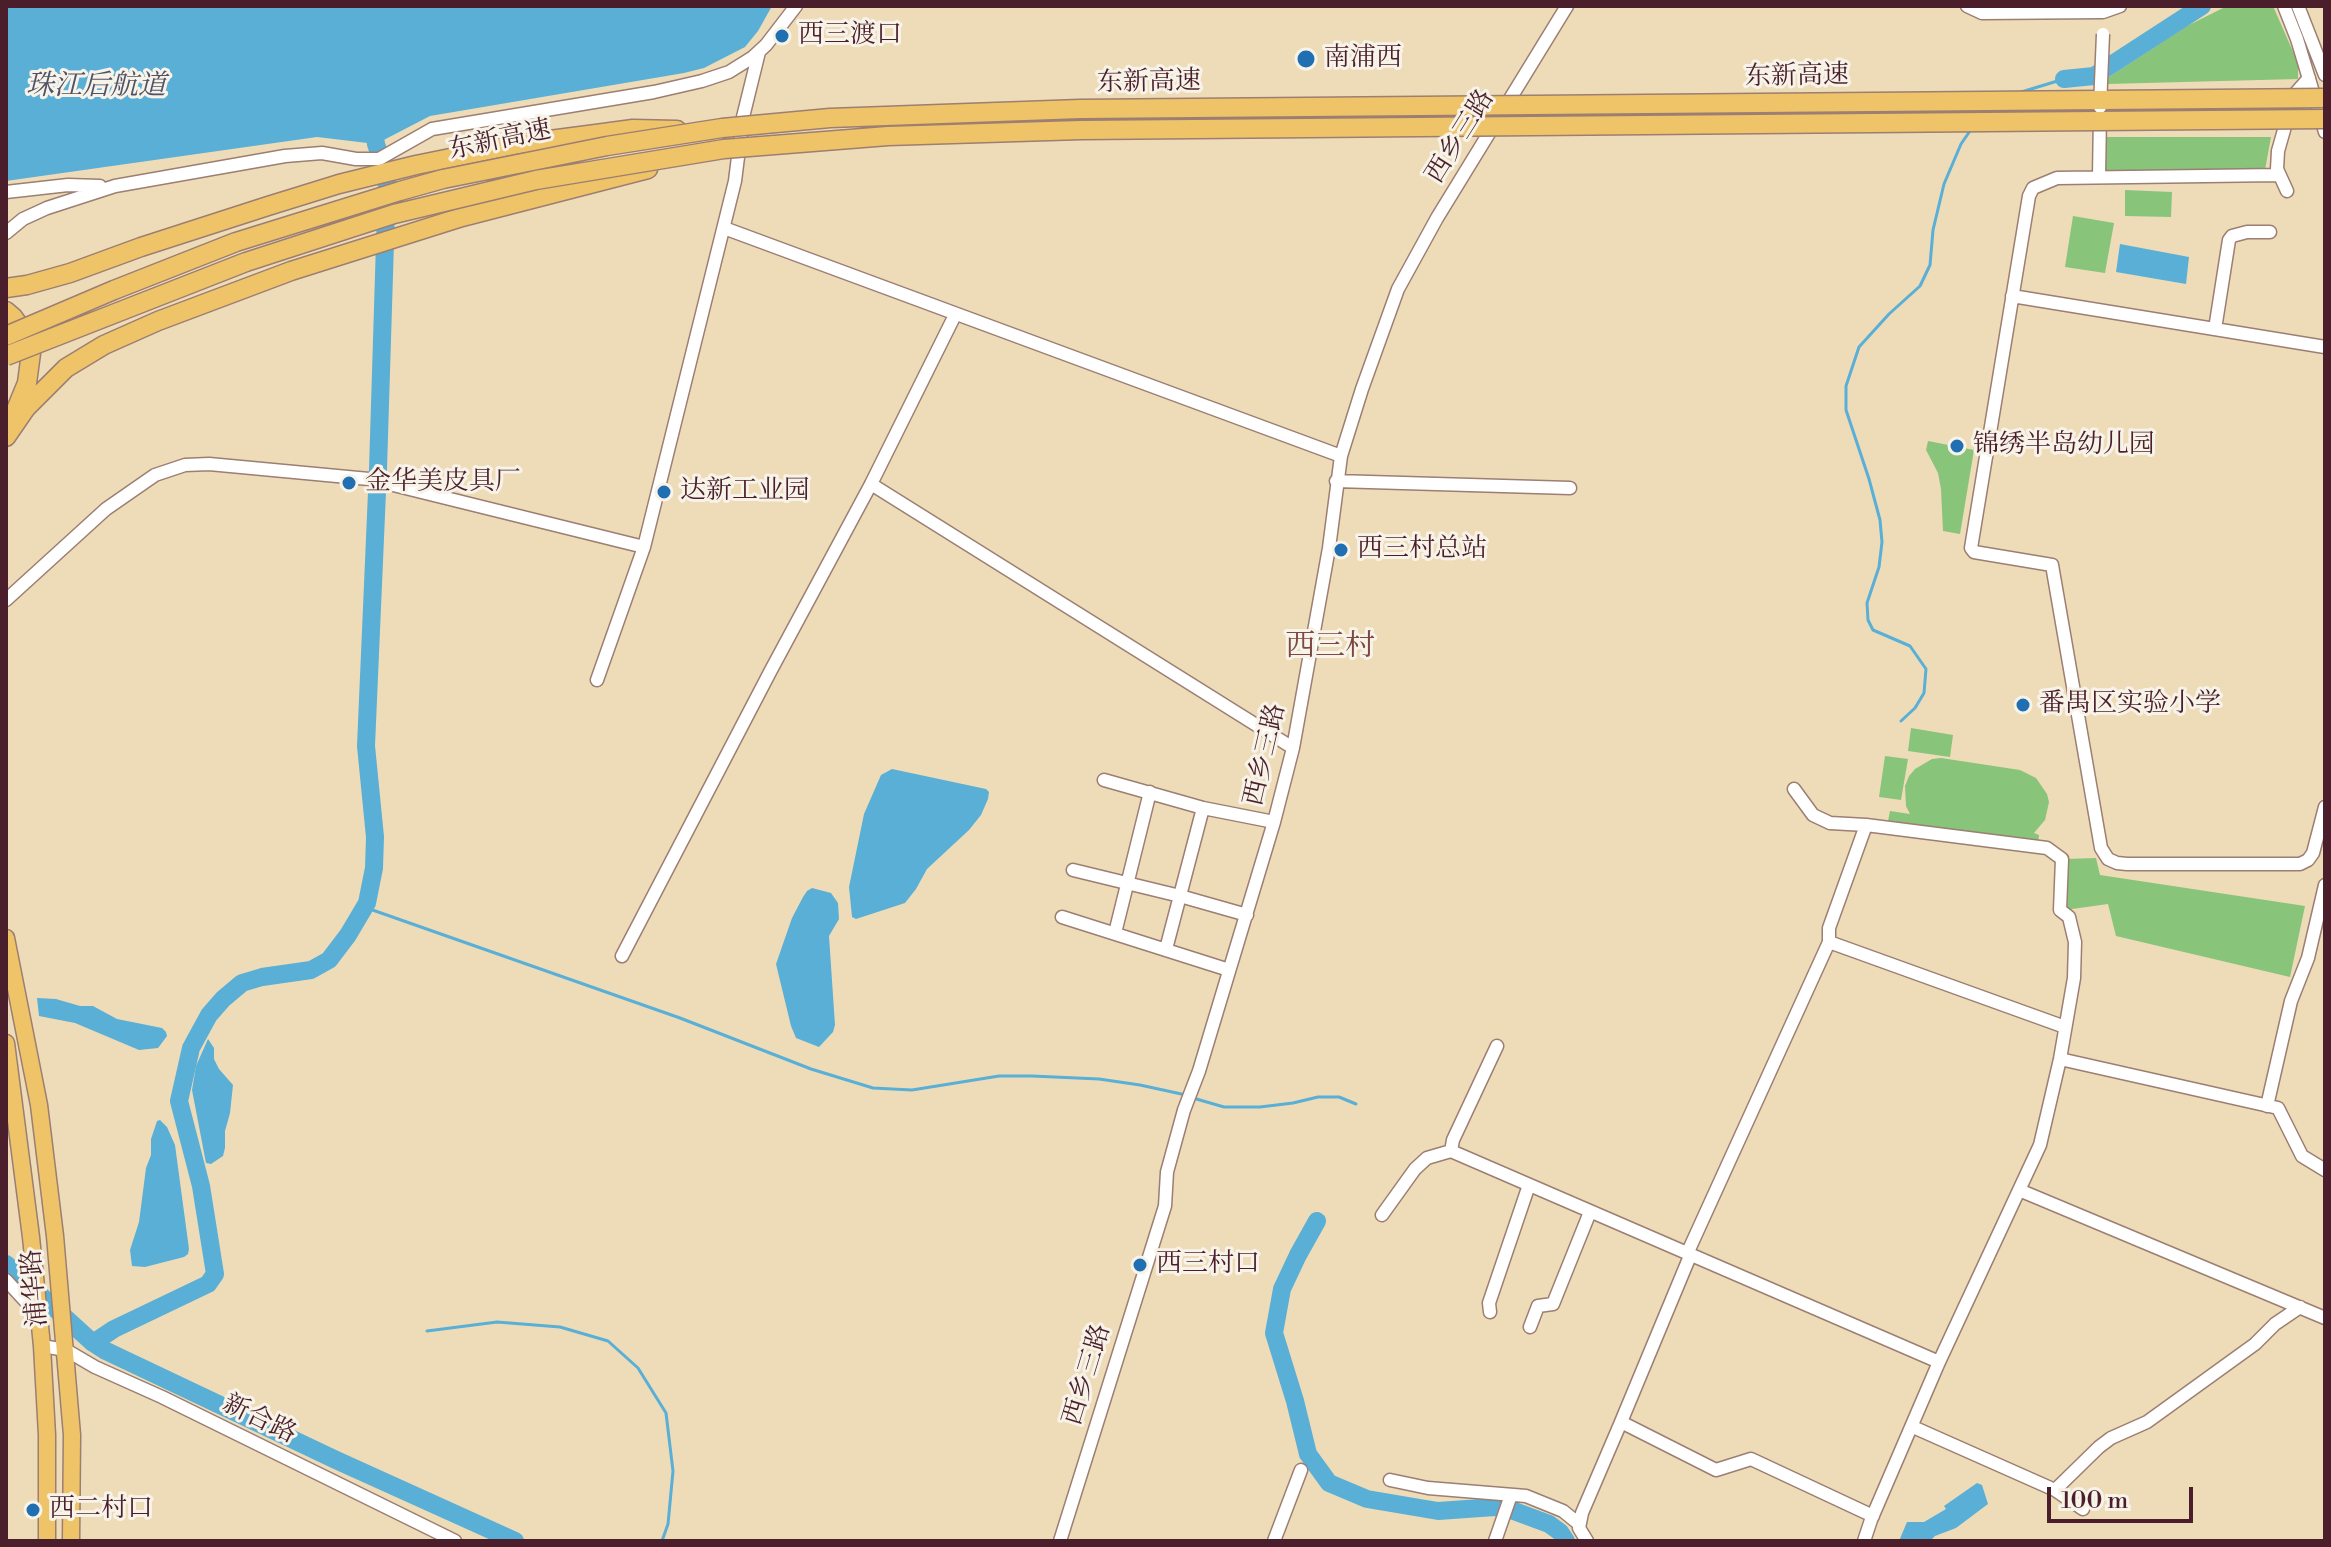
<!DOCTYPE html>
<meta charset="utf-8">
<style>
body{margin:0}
#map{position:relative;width:2331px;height:1547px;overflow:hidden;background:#eedcb9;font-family:"Libre Bodoni",serif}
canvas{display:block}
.frame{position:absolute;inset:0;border:8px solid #4a1f2b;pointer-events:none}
.scale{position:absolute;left:2047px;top:1487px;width:146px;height:36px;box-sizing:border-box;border:4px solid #4a1f2b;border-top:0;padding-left:10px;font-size:24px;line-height:28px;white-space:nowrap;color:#4a1f2b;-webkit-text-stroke:6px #f7f3e8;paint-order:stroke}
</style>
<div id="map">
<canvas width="2331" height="1547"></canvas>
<div class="frame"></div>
<div class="scale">100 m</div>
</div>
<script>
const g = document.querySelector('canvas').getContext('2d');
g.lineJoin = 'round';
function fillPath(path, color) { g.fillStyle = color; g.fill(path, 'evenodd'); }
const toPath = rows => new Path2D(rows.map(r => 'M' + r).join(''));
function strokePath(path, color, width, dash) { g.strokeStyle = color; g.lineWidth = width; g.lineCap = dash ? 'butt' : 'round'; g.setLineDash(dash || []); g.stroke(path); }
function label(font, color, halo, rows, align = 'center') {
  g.font = font + ' "Libre Bodoni","Noto Serif SC",serif'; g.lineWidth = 6; g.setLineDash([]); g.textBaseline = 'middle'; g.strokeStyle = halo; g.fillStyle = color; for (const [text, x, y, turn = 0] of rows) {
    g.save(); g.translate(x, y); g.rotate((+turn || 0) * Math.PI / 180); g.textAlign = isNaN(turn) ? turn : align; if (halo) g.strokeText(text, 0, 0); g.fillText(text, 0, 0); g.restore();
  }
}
const green = toPath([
 [2227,6,2273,6,2298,63,2298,79,2107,84,2106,79,2187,26],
 [2105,137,2271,137,2265,170,2103,172],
 [2125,190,2172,192,2171,217,2125,216],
 [2073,216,2114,223,2105,273,2065,267],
 [1928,441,1974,450,1960,534,1943,531,1941,489,1938,473,1926,450],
 [1911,728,1953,735,1950,757,1908,751],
 [1885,756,1908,759,1901,800,1879,797],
 [1941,758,2020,770,2036,778,2047,794,2049,802,2045,820,2034,833,2039,835,2038,844,1888,821,1890,811,1910,814,1906,806,1905,786,1909,776,1915,769,1932,759],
 [2096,858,2100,875,2305,906,2290,977,2116,936,2108,904,2065,910,2066,859]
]);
const water = toPath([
 [6,6,772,6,758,31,745,47,704,68,684,73,430,116,376,144,317,137,6,181],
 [2120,244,2189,257,2186,284,2116,272],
 [892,769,986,789,989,792,988,799,981,815,969,830,927,869,916,889,905,903,856,919,852,917,849,887,864,814,881,775],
 [812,888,831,893,838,903,839,919,829,936,835,1025,833,1032,819,1047,796,1038,791,1026,776,964,792,918,803,897,807,891],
 [37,998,56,999,80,1006,93,1006,117,1019,162,1028,166,1032,167,1036,158,1048,139,1050,75,1023,39,1016],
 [208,1039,214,1048,214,1059,219,1069,233,1085,230,1113,225,1131,225,1148,223,1156,211,1164,206,1163,192,1090,196,1066],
 [160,1120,167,1127,175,1145,189,1249,188,1254,184,1257,145,1267,132,1266,130,1250,139,1222,146,1168,151,1155,151,1139,157,1121],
 [1977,1483,1982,1485,1988,1504,1956,1528,1935,1536,1930,1541,1899,1541,1907,1522,1924,1522,1946,1509,1944,1506]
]);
const stream = toPath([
 [2018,93,2064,79],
 [1901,721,1915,708,1924,693,1926,669,1910,646,1873,630,1868,620,1867,603,1879,567,1882,542,1880,520,1869,479,1846,410,1846,386,1859,347,1889,314,1920,286,1930,265,1933,230,1944,184,1961,144,1972,128],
 [364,907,680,1018,811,1069,873,1088,912,1090,999,1076,1032,1076,1099,1079,1140,1085,1186,1095],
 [1193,1098,1224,1107,1260,1107,1293,1103,1318,1097,1339,1097,1356,1104],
 [427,1331,497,1322,560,1327,608,1341,638,1368,666,1413,673,1471,668,1524,662,1541]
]);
const river = toPath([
 [2064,79,2094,76,2202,6],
 [372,119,376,144,387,178,378,469,366,746,375,837,374,868,367,903,348,935,329,960,311,970,262,977,242,983,223,999,209,1015,191,1048,179,1101,201,1186,215,1274,208,1284,114,1329,93,1343,104,1350,336,1460,515,1541],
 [1317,1221,1298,1255,1282,1289,1274,1333,1295,1401,1308,1454,1329,1483,1367,1499,1438,1511,1495,1507,1514,1511,1549,1524,1560,1532,1566,1541],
 [6,1264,93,1343]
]);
const minor = toPath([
 [1967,6,1982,13,2103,12,2120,6],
 [2284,6,2297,39,2325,132],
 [2298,6,2325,75],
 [2279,175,2057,178,2033,188,2029,196,1971,548,1974,552,2052,565,2101,848,2108,859,2117,863,2127,864,2300,864,2308,860,2313,853,2325,807],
 [2099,176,2100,115],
 [2287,191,2277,169,2278,151,2294,95,2309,78],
 [6,192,68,185,100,186],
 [724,228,1341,456],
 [6,233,23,219,47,208,115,186,285,156,322,153,356,159,379,159,432,129,654,92,702,81,729,72,753,57,766,45,796,6],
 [2012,296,2325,347],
 [2215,329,2229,240,2232,236,2247,232,2270,232],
 [1336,481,1570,488],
 [871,484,1293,748],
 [6,600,106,509,155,475,185,465,209,464,369,479,644,547],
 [597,680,644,547,735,181,743,117,759,52],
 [1104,780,1203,808,1274,822],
 [1794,789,1813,815,1830,823,1866,825,2047,848,2062,859,2060,910,2069,917,2075,942,2074,978,2060,1059,2040,1145,1939,1362,1871,1520,1864,1541],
 [1073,870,1180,896,1247,915],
 [1062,917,1229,970],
 [1115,933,1150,792],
 [1829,942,2065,1027],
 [1166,949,1203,808],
 [622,956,770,672,871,484,955,315],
 [1497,1046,1453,1140,1451,1151,1939,1362],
 [2060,1059,2278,1108,2302,1156,2325,1170],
 [2267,1106,2291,1001,2308,958,2325,885],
 [2019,1190,2325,1318],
 [1382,1215,1415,1169,1427,1158,1451,1151],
 [1687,1254,1829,942,1829,928,1866,825],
 [1690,1256,1621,1422,1716,1470,1751,1459,1873,1516],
 [6,1280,39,1316],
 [1490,1312,1489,1303,1529,1185],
 [1530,1327,1538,1306,1553,1304,1590,1212],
 [42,1346,66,1350,95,1367,162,1397,455,1541],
 [1913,1427,2055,1490,2083,1509],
 [1390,1480,1428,1488,1526,1496,1563,1511,1579,1524],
 [2055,1490,2099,1447,2111,1438,2147,1422,2255,1344,2275,1324,2300,1307],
 [1060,1541,1165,1206,1167,1172,1184,1110,1199,1071,1274,822,1293,748,1329,548,1341,456,1362,389,1398,289,1437,218,1567,6],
 [1274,1541,1301,1470],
 [1495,1541,1511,1495],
 [1587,1541,1579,1528,1582,1513,1621,1422]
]);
const major = toPath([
 [6,938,39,1105,55,1236,72,1435,71,1541],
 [6,1043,31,1237,42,1346,47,1435,47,1541]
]);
const highway = toPath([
 [6,288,27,285,70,273,141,247,268,206,339,184,416,165,519,144,596,134,633,129,677,130],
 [6,311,13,317,26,335,31,353,27,383,15,412],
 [6,437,26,408,66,368,104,345,158,321,291,271,462,217,648,169]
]);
const minorBridge = toPath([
 [2100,107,2103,34]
]);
const highwayBridge = toPath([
 [6,336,114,290,236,242,400,191,443,179,607,146,722,128,830,118,1080,109,2325,98],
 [6,356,246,262,394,214,536,180,724,149,888,136,1081,130,2325,119]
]);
const markers = [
 [782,36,8,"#1f6fb2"],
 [1306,59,10,"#1f6fb2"],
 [1957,446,8,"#1f6fb2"],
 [349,483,8,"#1f6fb2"],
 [664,492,8,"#1f6fb2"],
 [1341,550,8,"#1f6fb2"],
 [2023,705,8,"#1f6fb2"],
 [1140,1265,8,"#1f6fb2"],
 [33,1510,8,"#1f6fb2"]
];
const poiNames = [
 ["西三渡口",798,36],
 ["南浦西",1324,59],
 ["锦绣半岛幼儿园",1973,446],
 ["金华美皮具厂",365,483],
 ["达新工业园",680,492],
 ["西三村总站",1357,550],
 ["番禺区实验小学",2039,705],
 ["西三村口",1156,1265],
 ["西二村口",49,1510]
];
const streetNames = [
 ["东新高速",1797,77,-1],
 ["东新高速",1149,83,-1],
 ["西乡三路",1461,137,-58],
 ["东新高速",500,141,-12],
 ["西乡三路",1266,755,-77],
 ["浦华路",36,1288,-95],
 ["西乡三路",1088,1375,-73],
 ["新合路",259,1420,26]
];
const waterNames = [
 ["珠江后航道",96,87]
];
const quarterNames = [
 ["西三村",1330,648]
];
fillPath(green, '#88c47a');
fillPath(water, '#5aafd6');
strokePath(stream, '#5aafd6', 3);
strokePath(river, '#5aafd6', 18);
strokePath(minor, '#9c7e72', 15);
strokePath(major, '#9c7e72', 19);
strokePath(highway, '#9c7e72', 21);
strokePath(minor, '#fff', 12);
strokePath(major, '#efc469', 16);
strokePath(highway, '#efc469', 18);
strokePath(minorBridge, '#9c7e72', 15, []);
strokePath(highwayBridge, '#9c7e72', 21, []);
strokePath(minorBridge, '#fff', 12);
strokePath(highwayBridge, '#efc469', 18);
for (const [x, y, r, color] of markers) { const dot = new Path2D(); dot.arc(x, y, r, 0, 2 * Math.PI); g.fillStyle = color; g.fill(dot); strokePath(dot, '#f7f3e8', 3); }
label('26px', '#4a1f2b', '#f7f3e8', poiNames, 'left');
label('26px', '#4a1f2b', '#f7f3e8', streetNames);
label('italic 28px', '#505167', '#f7f3e8', waterNames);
label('30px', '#7e4842', '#f7f3e8', quarterNames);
</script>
